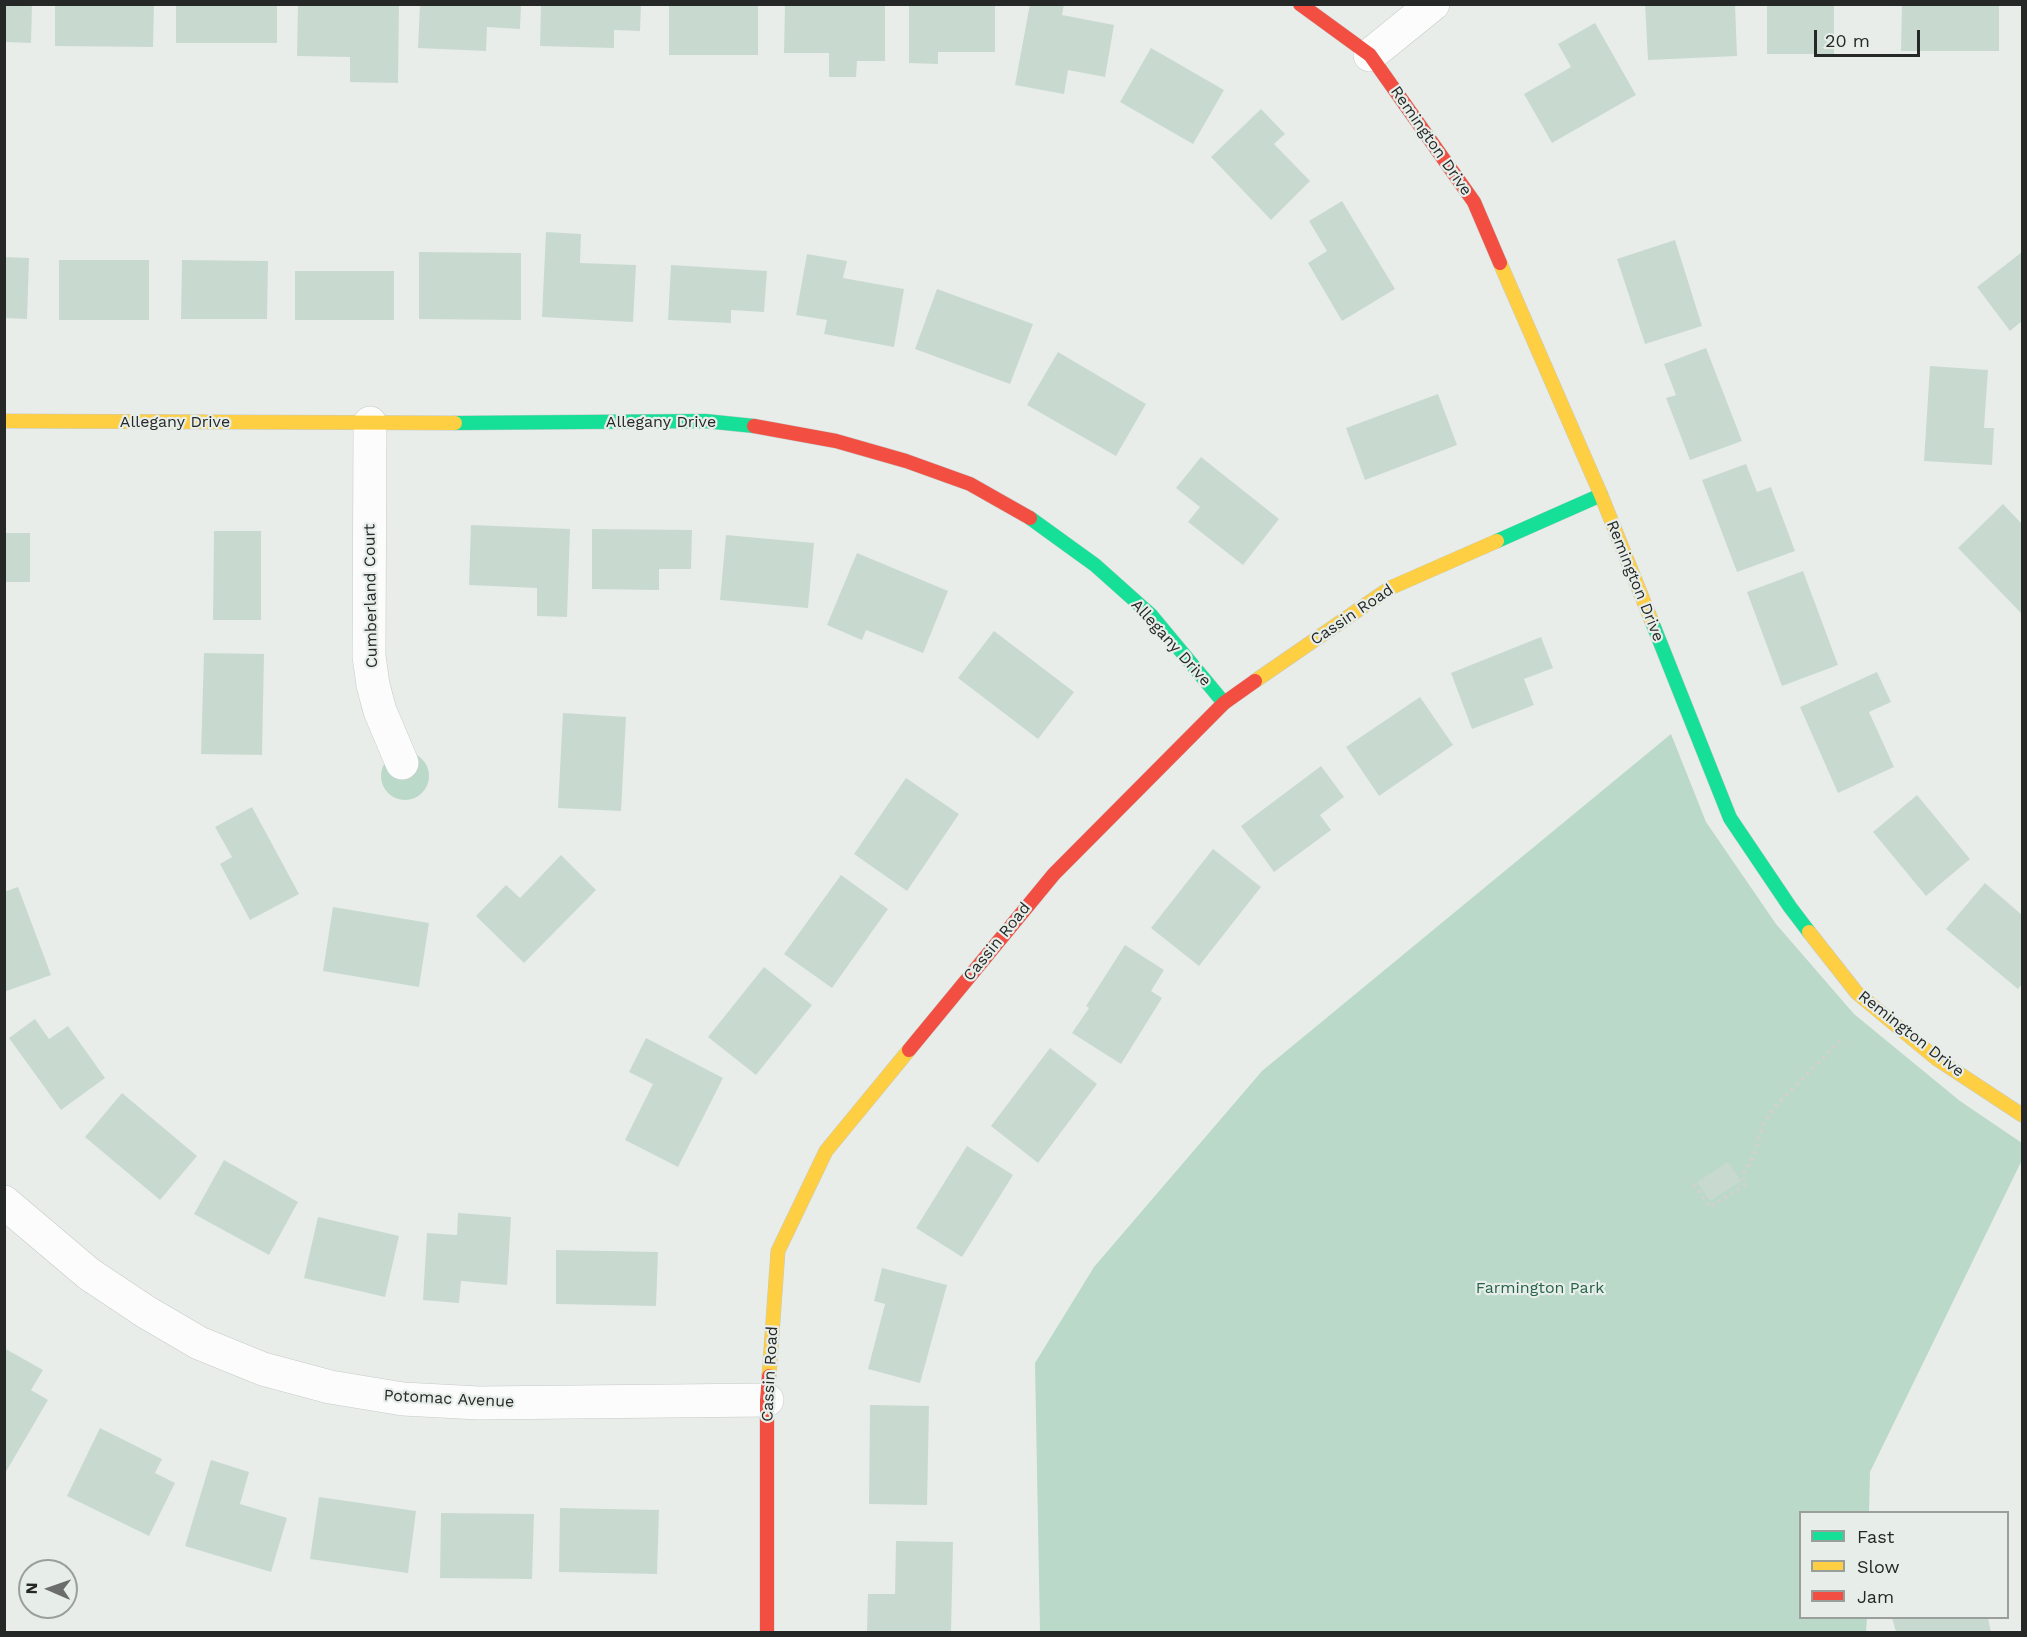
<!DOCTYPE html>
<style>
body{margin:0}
#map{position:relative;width:2027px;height:1637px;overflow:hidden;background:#e8edea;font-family:"Work Sans",sans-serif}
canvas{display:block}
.frame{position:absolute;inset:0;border:6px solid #262827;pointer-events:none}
.legend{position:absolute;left:1799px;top:1511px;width:210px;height:108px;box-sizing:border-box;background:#e7eeea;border:2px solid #9a9f9c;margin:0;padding:8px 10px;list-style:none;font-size:18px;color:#262827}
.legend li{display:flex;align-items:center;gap:12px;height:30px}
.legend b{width:30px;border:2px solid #9a9f9c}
.north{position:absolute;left:18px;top:1559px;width:60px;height:60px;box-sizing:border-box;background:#e7eeea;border:2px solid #9a9f9c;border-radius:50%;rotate:272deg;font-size:16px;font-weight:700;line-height:24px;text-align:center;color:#262827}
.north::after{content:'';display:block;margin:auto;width:21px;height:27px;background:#6a6d6b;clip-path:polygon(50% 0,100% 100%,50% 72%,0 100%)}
.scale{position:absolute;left:1814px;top:30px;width:106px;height:27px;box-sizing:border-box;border:3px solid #262827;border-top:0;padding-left:8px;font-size:18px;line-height:21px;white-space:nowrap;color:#262827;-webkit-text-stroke:4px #e7eeea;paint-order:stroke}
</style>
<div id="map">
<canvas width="2027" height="1637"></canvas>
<div class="frame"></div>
<ul class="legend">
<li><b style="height:8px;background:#16e098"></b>Fast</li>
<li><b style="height:8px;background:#ffcf43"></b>Slow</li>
<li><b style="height:8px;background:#f24e42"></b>Jam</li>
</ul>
<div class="north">N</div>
<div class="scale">20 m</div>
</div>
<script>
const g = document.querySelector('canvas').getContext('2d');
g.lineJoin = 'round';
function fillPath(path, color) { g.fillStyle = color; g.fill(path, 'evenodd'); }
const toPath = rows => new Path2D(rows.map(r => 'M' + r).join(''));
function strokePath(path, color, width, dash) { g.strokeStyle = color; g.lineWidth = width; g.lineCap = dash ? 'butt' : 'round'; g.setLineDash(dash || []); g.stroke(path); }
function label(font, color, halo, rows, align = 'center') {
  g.font = font + ' "Work Sans",sans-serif'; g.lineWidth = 4.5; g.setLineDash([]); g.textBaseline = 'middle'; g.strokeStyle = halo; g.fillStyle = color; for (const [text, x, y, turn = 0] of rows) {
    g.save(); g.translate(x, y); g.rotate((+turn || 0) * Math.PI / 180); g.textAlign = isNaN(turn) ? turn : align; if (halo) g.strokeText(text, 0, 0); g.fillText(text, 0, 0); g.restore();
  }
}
const green = toPath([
 [1671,734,1706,822,1776,924,1854,1014,1960,1101,2022,1143,2022,1160,1870,1472,1869,1512,1800,1512,1800,1618,1867,1618,1866,1632,1040,1632,1035,1363,1094,1267,1262,1071],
 '381 776a24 24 0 1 1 48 0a24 24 0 1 1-48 0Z'
]);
const building = toPath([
 [5,4,32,4,31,43,5,42],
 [55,4,154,4,153,47,55,46],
 [176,4,277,4,277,43,176,43],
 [298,4,399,4,398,83,350,82,350,57,297,56],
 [420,4,521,4,520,29,487,27,486,51,418,48],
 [541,4,641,4,640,31,614,30,614,48,540,46],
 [669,4,758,4,758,55,669,55],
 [785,4,885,4,885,61,857,61,856,77,829,77,829,53,784,53],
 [909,4,995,4,995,52,938,52,938,64,909,63],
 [1030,4,1064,4,1062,15,1114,25,1105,77,1068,70,1064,94,1015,85],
 [1645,4,1735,4,1737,56,1648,60],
 [1767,4,1834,4,1834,54,1767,54],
 [1902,4,1999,4,1999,51,1901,51],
 [1595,23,1636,95,1552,143,1524,94,1571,67,1558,44],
 [1151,48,1224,90,1193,144,1120,102],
 [1261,109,1285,134,1274,144,1310,181,1271,220,1211,157],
 [1342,201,1395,289,1342,321,1308,263,1327,251,1309,221],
 [546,232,581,234,580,263,636,265,633,322,542,317],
 [1675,240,1702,326,1645,344,1617,259],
 [419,252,521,253,521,320,419,319],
 [2022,252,2022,321,2010,331,1977,287],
 [807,254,847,261,843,278,904,289,894,347,824,334,827,320,796,315],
 [4,257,29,258,27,319,4,318],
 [59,260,149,260,149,320,59,320],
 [182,260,268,261,267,319,181,319],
 [671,265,767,271,764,312,731,310,731,323,668,320],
 [295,271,394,271,394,320,295,320],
 [937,289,1033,324,1010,384,915,349],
 [1706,348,1742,441,1690,460,1666,398,1676,395,1664,364],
 [1058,352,1146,404,1116,456,1027,405],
 [1930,366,1988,370,1984,428,1994,428,1992,465,1924,461],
 [1438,394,1457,445,1365,480,1346,428],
 [1201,457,1279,519,1243,565,1188,522,1200,507,1176,488],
 [1746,464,1757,492,1771,487,1795,551,1737,572,1702,480],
 [2003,504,2022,524,2022,614,1958,548],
 [471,525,570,529,567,617,537,616,537,588,469,585],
 [592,529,692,530,691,569,659,569,659,590,592,589],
 [214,531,261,531,261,620,213,620],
 [4,533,30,533,30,582,4,582],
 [726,535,814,543,808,608,720,600],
 [857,553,948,591,923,653,866,630,862,640,827,625],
 [1803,571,1838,665,1782,686,1747,592],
 [994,631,1074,692,1038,739,958,678],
 [1541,637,1553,668,1524,679,1534,705,1472,729,1451,673],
 [204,653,264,654,262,755,201,754],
 [1877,672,1891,702,1869,712,1894,767,1838,793,1800,707],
 [1420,697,1453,745,1379,796,1346,747],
 [563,713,626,717,621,811,558,808],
 [1321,766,1344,797,1320,815,1331,830,1274,872,1241,826],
 [906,778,959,814,907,891,854,854],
 [1917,795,1970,859,1926,896,1873,832],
 [252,807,299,894,250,920,220,864,232,857,215,827],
 [1213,849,1261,887,1199,966,1151,928],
 [561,855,596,890,524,963,476,916,506,885,520,898],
 [841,875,888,909,832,988,784,954],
 [1985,883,2022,915,2022,984,2018,989,1946,929],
 [18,887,51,975,4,992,4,892],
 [333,907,429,923,419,987,323,971],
 [1125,945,1164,970,1151,991,1162,998,1121,1064,1072,1033,1089,1008,1086,1006],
 [764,967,812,1005,756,1075,708,1037],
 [35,1019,49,1039,68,1026,105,1078,61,1110,9,1038],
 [646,1038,723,1078,678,1167,625,1140,653,1084,629,1072],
 [1050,1048,1097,1084,1038,1163,991,1126],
 [122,1093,197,1156,160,1200,85,1137],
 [967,1146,1013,1175,962,1257,916,1228],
 [224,1160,298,1202,269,1255,194,1214],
 [1728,1162,1741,1181,1710,1201,1697,1182],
 [458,1213,511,1217,507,1285,461,1281,459,1303,423,1300,427,1233,457,1235],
 [318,1217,399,1236,385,1297,304,1278],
 [556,1250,658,1252,656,1306,556,1304],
 [882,1268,947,1285,920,1383,868,1369,885,1304,874,1301],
 [4,1348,43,1370,31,1390,48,1400,4,1475],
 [870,1405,929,1406,927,1505,869,1504],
 [100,1428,162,1459,155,1473,175,1483,149,1536,67,1496],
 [211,1460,249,1472,240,1504,287,1518,271,1572,185,1546],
 [319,1497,416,1511,408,1573,310,1559],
 [560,1508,659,1510,657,1574,559,1572],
 [441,1513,534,1514,532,1579,440,1578],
 [896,1541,953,1542,951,1632,867,1631,868,1594,895,1594],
 [1892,1618,1988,1618,1991,1632,1896,1632]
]);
const path = toPath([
 [1694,1184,1710,1207,1746,1184,1742,1176,1754,1156,1763,1124,1779,1102,1840,1041]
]);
const street = toPath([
 [1370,55,1433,4],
 [370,423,369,656,373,685,380,711,402,763],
 [4,1202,89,1274,146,1312,199,1343,263,1369,330,1387,403,1399,479,1403,767,1400]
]);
const fast = toPath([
 [455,423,705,421,754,426],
 [1030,518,1095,565,1151,615,1224,703],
 [1497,541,1601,495],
 [1652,622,1730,818,1790,907,1809,932]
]);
const slow = toPath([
 [1500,263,1601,495,1652,622],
 [4,421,455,423],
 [1255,681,1390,588,1497,541],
 [1809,932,1857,993,1937,1059,2022,1115],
 [769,1376,778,1251,826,1151,909,1050]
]);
const jam = toPath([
 [1300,4,1370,55,1474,202,1500,263],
 [754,426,836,441,906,461,970,484,1030,518],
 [909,1050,1054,874,1224,703,1255,681],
 [767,1632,767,1400,769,1376]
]);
const streetNames = [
 ["Remington Drive",1431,141,55],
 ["Allegany Drive",175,422],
 ["Allegany Drive",661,422],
 ["Remington Drive",1635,581,68],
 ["Cumberland Court",371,596,-91],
 ["Cassin Road",1352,615,-34],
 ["Allegany Drive",1171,643,48],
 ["Cassin Road",997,942,-51],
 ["Remington Drive",1911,1034,38],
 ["Cassin Road",770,1374,-87],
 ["Potomac Avenue",449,1399,3]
];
const parkNames = [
 ["Farmington Park",1540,1288]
];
fillPath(green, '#bbd9c9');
fillPath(building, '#c8dad0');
strokePath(street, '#c6cac7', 34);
strokePath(fast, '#c6cac7', 15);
strokePath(slow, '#c6cac7', 15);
strokePath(jam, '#c6cac7', 15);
strokePath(path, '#d0d1d0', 4, [3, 4.5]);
strokePath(street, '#fcfcfc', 33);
strokePath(fast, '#16e098', 14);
strokePath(slow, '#ffcf43', 14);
strokePath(jam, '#f24e42', 14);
label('16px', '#262827', '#e7eeea', streetNames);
label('16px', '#266348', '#e7eeea', parkNames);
</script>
